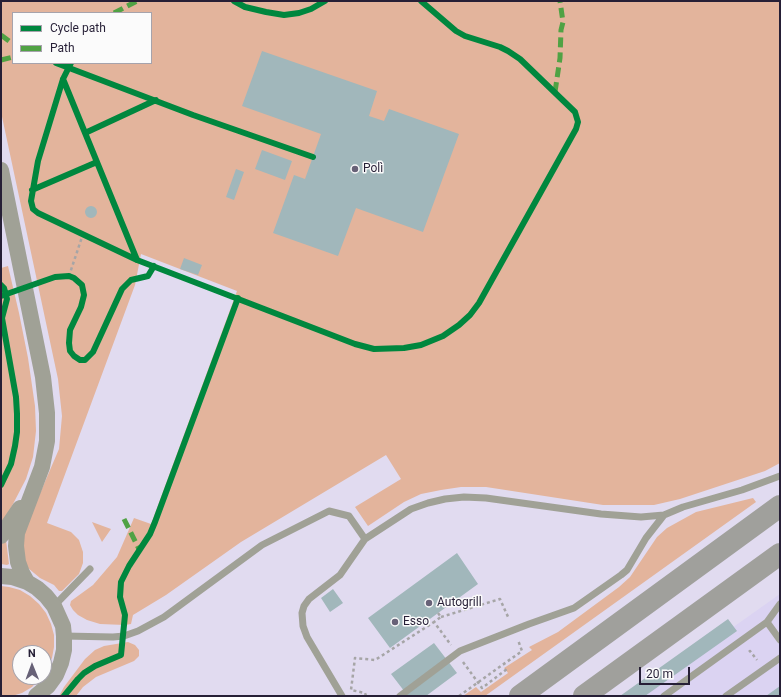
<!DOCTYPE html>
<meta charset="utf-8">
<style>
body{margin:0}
#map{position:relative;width:781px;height:697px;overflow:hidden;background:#e1dbf0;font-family:Roboto,sans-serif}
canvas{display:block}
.frame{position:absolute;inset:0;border:2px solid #261f36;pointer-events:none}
.legend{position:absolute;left:12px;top:12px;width:140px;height:52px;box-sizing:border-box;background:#fbfbfb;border:1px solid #a6a3ac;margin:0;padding:5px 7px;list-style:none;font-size:12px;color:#261f36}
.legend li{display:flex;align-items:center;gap:8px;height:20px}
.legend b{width:20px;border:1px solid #a6a3ac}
.north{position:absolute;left:12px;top:645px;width:40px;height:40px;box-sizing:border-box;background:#fbfbfb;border:1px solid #a6a3ac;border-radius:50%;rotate:359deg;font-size:11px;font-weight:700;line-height:16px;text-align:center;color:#261f36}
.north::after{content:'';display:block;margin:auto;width:14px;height:18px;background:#676177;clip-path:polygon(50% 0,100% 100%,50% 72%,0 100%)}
.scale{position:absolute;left:639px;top:667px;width:51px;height:18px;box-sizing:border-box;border:2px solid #261f36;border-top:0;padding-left:5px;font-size:12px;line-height:14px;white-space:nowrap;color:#261f36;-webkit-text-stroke:3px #fbfbfb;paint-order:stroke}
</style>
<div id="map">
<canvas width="781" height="697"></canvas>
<div class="frame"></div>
<ul class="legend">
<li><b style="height:5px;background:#00873e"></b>Cycle path</li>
<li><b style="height:5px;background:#50a244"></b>Path</li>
</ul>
<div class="north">N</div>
<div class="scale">20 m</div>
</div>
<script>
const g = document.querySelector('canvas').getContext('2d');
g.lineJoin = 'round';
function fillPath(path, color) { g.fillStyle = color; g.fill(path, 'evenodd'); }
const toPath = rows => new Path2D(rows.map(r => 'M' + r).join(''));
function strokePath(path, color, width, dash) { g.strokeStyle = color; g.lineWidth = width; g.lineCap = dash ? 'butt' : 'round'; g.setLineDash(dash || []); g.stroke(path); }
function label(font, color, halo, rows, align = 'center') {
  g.font = font + ' Roboto,sans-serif'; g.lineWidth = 3; g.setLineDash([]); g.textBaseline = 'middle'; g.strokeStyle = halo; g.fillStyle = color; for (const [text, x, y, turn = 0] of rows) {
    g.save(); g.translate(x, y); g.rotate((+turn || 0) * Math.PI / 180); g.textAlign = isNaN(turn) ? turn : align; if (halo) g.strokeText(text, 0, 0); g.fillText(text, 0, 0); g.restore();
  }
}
const built = toPath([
 [780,594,780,696,636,696]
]);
const green = toPath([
 [1,1,780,1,780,463,765,471,680,499,654,505,603,505,486,487,461,487,441,490,421,494,404,502,368,526,355,507,401,479,386,455,241,542,166,595,133,615,131,624,125,625,100,624,87,620,78,615,73,610,70,605,71,601,93,585,117,557,134,518,151,524,237,291,141,254,135,285,47,523,71,532,79,540,83,552,83,563,79,574,62,591,59,591,54,585,40,578,28,568,23,557,23,533,59,449,62,416,58,379,1,112],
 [13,13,151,13,151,63,13,63],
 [8,266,19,313,28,358,35,406,36,431,33,457,26,479,1,527,1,268],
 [753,498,756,502,485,696,463,696,476,687,481,692,508,673,504,668,532,650,529,647,558,632,619,587,630,577,657,537,667,528,696,512],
 [92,522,111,529,102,542],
 [4,539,6,540,9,564,7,565,1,564,1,544],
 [1,586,9,587,20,590,30,596,39,604,46,613,51,624,54,635,54,647,52,658,44,673,44,653,20,653,20,677,41,677,32,687,22,693,12,696,1,696],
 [128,642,135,645,139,650,139,656,134,661,96,677,83,687,76,696,59,696,64,687,85,659,95,650,104,646]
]);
const building = toPath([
 [262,51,377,91,369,116,384,121,389,109,459,134,423,232,356,208,338,256,273,233,294,175,305,179,321,134,242,106],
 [262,150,292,161,285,180,255,169],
 [236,169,244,172,234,200,226,197],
 '85 212a6 6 0 1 1 12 0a6 6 0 1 1-12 0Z',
 [184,258,202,265,198,275,180,269],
 [457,553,478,584,390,648,368,618],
 [333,589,343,603,330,612,321,598],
 [728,619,737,631,645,696,620,696],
 [434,643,457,673,426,696,408,696,391,674],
 [780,686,780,696,766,696]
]);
const path = toPath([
 [69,276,83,234],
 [438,613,441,617,434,622,451,645],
 [441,617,500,599,509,619],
 [749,652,750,651,757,660],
 [463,662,482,688,507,669],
 [366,696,365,693,351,690,355,658,375,660,434,622],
 [459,696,522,651,518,640]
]);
const service = toPath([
 [54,606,90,569],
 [767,622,780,640],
 [64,636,113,637,124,636,138,631,164,617,262,545,329,511,349,516,365,539],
 [342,696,307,637,303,626,302,613,304,606,309,599,340,575,365,539,411,509,428,503,445,499,464,497,486,498,601,514,641,517,664,515],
 [400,696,460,651,529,624,574,608,621,575,627,570,646,538,664,515,683,507,742,490,780,476],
 [664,696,767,622,780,604],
 [726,696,780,658]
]);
const tertiary = toPath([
 [1,170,43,377,47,413,47,441,42,467,17,533,16,546,18,562,22,573,27,582],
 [1,536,20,508],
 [1,576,12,577,27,582,37,588,46,596,54,606,63,626,64,636,64,650,61,663,56,675,48,686,36,696]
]);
const motorway = toPath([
 [520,696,780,506],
 [584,696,780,554]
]);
const quiet = toPath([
 [114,13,137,1],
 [1,35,13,44],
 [1,60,13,57],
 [555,92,560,58,561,30,563,22,560,1],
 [124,519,140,551]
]);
const cycleway = toPath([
 [234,1,245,7,266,12,284,15,299,13,311,9,325,1],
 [56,63,193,115,313,157],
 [71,63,63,79,38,161,31,201,33,209,38,213,137,260,355,344,374,349,404,348,421,345,443,336,459,325,470,315,479,303,576,129,578,122,575,112,520,59,508,51,500,47,465,36,456,31,421,1],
 [63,79,137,260],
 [85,133,156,100],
 [32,190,97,162],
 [1,285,4,288,7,299,2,318,16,397,17,414,17,432,15,446,11,464,1,485],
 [1,296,55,277,69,276,74,278,82,285,84,295,81,307,70,330,69,343,70,351,74,356,80,360,85,360,93,352,122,289,131,280,148,276,154,266],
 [64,696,78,679,84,673,95,666,121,655,125,615,120,597,121,582,129,566,150,534,155,522,238,298]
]);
const markers = [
 [355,169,4,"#676177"],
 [429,603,4,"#676177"],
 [395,622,4,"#676177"]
];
const poiNames = [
 ["Polì",363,169],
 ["Autogrill",437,603],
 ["Esso",403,622]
];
fillPath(built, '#dbd3f2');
fillPath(green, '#e3b49c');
fillPath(building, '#a1b7bb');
strokePath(path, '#a6a5a6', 2.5, [3, 3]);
strokePath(service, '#a0a196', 7);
strokePath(tertiary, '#a0a196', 16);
strokePath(motorway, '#a0a09c', 22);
strokePath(quiet, '#50a244', 5, [10, 5]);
strokePath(cycleway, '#00873e', 6);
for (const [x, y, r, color] of markers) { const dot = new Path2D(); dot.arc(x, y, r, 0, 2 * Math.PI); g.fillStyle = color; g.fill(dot); strokePath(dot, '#fbfbfb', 1.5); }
label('12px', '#261f36', '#fbfbfb', poiNames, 'left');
</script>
